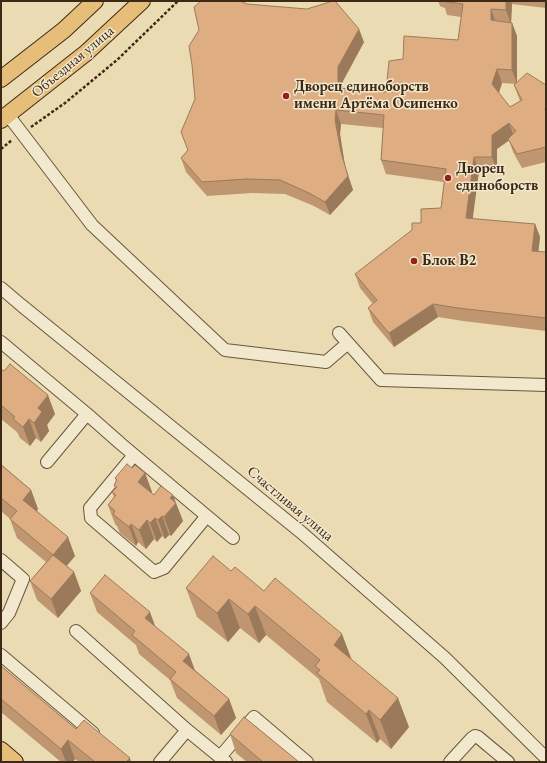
<!DOCTYPE html>
<meta charset="utf-8">
<style>
body{margin:0}
#map{position:relative;width:547px;height:763px;overflow:hidden;background:#ebdbb2;font-family:"EB Garamond",serif}
canvas{display:block}
.frame{position:absolute;inset:0;border:2px solid #3c2a17;pointer-events:none}
</style>
<div id="map">
<canvas width="547" height="763"></canvas>
<div class="frame"></div>
</div>
<script>
const g = document.querySelector('canvas').getContext('2d');
g.lineJoin = 'round';
const toPath = rows => new Path2D(rows.map(r => 'M' + r).join(''));
function strokePath(path, color, width, dash) { g.strokeStyle = color; g.lineWidth = width; g.lineCap = dash ? 'butt' : 'round'; g.setLineDash(dash || []); g.stroke(path); }
function fillPath(path, color) { g.fillStyle = color; g.fill(path, 'evenodd'); }
function label(font, color, halo, rows, align = 'center') {
  g.font = font + ' "EB Garamond",serif'; g.lineWidth = 3; g.setLineDash([]); g.textBaseline = 'middle'; g.strokeStyle = halo; g.fillStyle = color; for (const [text, x, y, turn = 0] of rows) {
    g.save(); g.translate(x, y); g.rotate((+turn || 0) * Math.PI / 180); g.textAlign = isNaN(turn) ? turn : align; if (halo) g.strokeText(text, 0, 0); g.fillText(text, 0, 0); g.restore();
  }
}
const path = toPath([
 [31,127,65,103,117,60,178,1],
 [1,149,12,140]
]);
const minor = toPath([
 [8,115,92,225,225,350,326,362,348,343],
 [1,288,21,305,302,533,445,658,546,758],
 [339,333,381,380,546,385],
 [1,342,87,414,121,444,233,538],
 [134,455,90,508,91,518,154,572,164,568,206,517],
 [47,462,87,414],
 [1,560,23,579,9,613,1,623],
 [76,631,187,730,160,762],
 [1,655,93,733],
 [187,730,226,762],
 [220,757,254,717,307,762],
 [450,762,472,738,475,736,478,737,508,762]
]);
const major = toPath([
 [1,79,64,30,95,1],
 [1,120,86,53,142,1],
 [1,750,15,762]
]);
const wall = toPath([
 [438,1,546,1,546,8,512,4,511,22,512,23,517,36,517,83,546,85,546,162,522,168,513,152,509,140,497,149,497,170,479,171,472,219,535,224,540,237,538,252,546,252,546,331,463,321,438,317,394,347,373,322,368,308,373,304,360,288,355,274,441,208,444,182,386,174,381,160,383,128,341,124,340,134,345,166,353,190,330,215,314,206,285,194,252,193,207,196,186,172,181,158,188,150,247,4,364,42,343,81,343,88,386,92,403,59,458,40,461,17,447,15,445,8,440,6],
 [502,83,516,84,514,85,520,101,510,107,499,93],
 [1,369,55,414,47,425,49,431,41,442,36,438,30,446,20,438,17,432,1,419],
 [1,464,31,490,38,509,37,511,75,556,66,566,74,572,81,591,58,618,37,600,30,581,46,562,17,538,10,519,1,511],
 [132,468,145,473,152,492,151,493,154,495,175,502,183,521,171,536,169,535,165,539,162,536,157,542,154,539,146,549,138,542,136,546,120,533,117,526,115,524,108,505,114,497,112,492,115,489,114,485,116,482,115,478],
 [231,571,264,591,351,659,409,727,391,749,380,739,377,743,327,702,319,679,266,635,259,643,240,628,228,642,197,617,186,588],
 [90,593,155,626,195,670,229,699,236,718,221,735,177,698,170,680,139,654,136,645,97,612],
 [1,666,76,729,131,762,79,762,75,759,73,762,61,762,1,712],
 [230,734,299,762,247,762,236,753]
]);
const shadedWall = toPath([
 [506,1,511,1,512,4,511,24,506,10],
 [491,9,496,23,491,20],
 [512,23,517,36,517,84,512,70],
 [359,29,364,42,343,81,343,102,338,88,338,67],
 [497,69,502,83,497,98,492,84],
 [336,110,341,124,340,134,345,166,353,190,330,215,325,202,341,152,335,120],
 [509,123,514,137,497,149,497,170,492,157,492,135],
 [474,157,479,171,471,232,466,218],
 [535,224,540,237,537,265,532,251],
 [433,304,438,317,394,347,389,333],
 [48,395,55,414,47,425,49,431,41,442,34,423,38,408],
 [29,419,36,438,30,446,23,427],
 [145,473,152,492,145,501,138,482],
 [31,490,38,509,30,519,23,500],
 [173,495,183,521,171,536,164,517,170,498],
 [162,516,169,535,165,539,158,520],
 [155,518,162,536,157,542,150,523],
 [147,520,154,539,146,549,139,530],
 [131,524,138,542,136,546,129,527],
 [68,537,75,556,60,574,53,555],
 [74,572,81,591,58,618,51,599],
 [229,599,240,628,228,642,217,613],
 [255,606,266,635,259,643,248,614],
 [150,612,157,631,145,618],
 [342,634,353,663,334,645],
 [189,654,196,673,183,661],
 [398,698,409,727,391,749,380,720],
 [229,699,236,718,221,735,214,716],
 [369,710,380,739,377,743,366,714],
 [68,740,75,759,73,762,66,762,61,749],
 [130,758,131,762,126,762]
]);
const building = toPath([
 [201,1,240,1,247,4,307,9,333,1,335,1,359,29,338,67,338,88,386,92,389,61,403,59,404,36,458,40,463,4,442,1,506,1,506,10,491,9,491,20,512,23,512,70,497,69,492,84,510,107,522,100,514,85,527,73,546,85,546,108,545,108,546,115,546,147,517,154,508,139,516,131,509,123,492,135,492,157,474,157,466,218,535,224,532,251,546,252,546,318,458,308,433,304,389,333,368,308,377,300,355,274,412,230,412,223,421,223,421,209,441,208,446,169,381,160,384,115,336,110,335,120,341,152,348,176,325,202,309,193,280,180,247,179,202,182,181,158,188,150,181,132,195,99,192,65,189,46,199,30,194,7,201,1],
 [10,364,48,395,38,408,42,412,34,423,29,419,23,427,13,419,15,417,1,405,1,369,4,371,10,364],
 [127,464,132,468,135,465,145,473,138,482,154,495,161,486,173,495,170,498,176,503,164,517,162,516,158,520,155,518,150,523,147,520,139,530,131,524,129,527,113,514,115,511,108,505,116,495,112,492,117,487,114,485,117,480,115,478,127,464],
 [1,465,31,490,23,500,68,537,53,555,74,572,51,599,30,581,53,555,10,519,17,511,1,498,1,465],
 [213,556,231,571,235,567,264,591,275,578,342,634,334,645,398,698,380,720,369,710,366,714,317,673,320,670,315,666,320,660,255,606,248,614,229,599,217,613,186,588,213,556],
 [105,575,150,612,145,618,189,654,183,661,229,699,214,716,170,679,176,672,132,635,135,631,90,593,105,575],
 [1,666,76,729,84,720,130,758,126,762,95,762,68,740,61,749,1,699,1,666],
 [244,717,299,762,263,762,230,734,244,717]
]);
const markers = [
 [286,96,4,"#8f2418"],
 [448,178,4,"#8f2418"],
 [414,261,4,"#8f2418"]
];
const streetNames = [
 ["Объездная улица",73,62,-40],
 ["Счастливая улица",290,504,40]
];
const poiNames = [
 ["Дворец единоборств",294,87],
 ["имени Артёма Осипенко",294,104],
 ["Дворец",456,169],
 ["единоборств",456,186],
 ["Блок В2",422,261]
];
strokePath(minor, '#68563e', 14);
strokePath(major, '#3c2a17', 18);
strokePath(path, '#3c2a17', 2.5, [3, 2]);
strokePath(minor, '#f2e8cd', 12);
strokePath(major, '#e6be79', 16);
fillPath(wall, '#bf9670');
fillPath(shadedWall, '#9b7a5b');
fillPath(building, '#deae82');
strokePath(building, '#9b7a5b', 1);
for (const [x, y, r, color] of markers) { const dot = new Path2D(); dot.arc(x, y, r, 0, 2 * Math.PI); g.fillStyle = color; g.fill(dot); strokePath(dot, '#f2e8cd', 1.5); }
label('15px', '#3c2a17', '#f2e8cd', streetNames);
label('bold 15px', '#3c2a17', '#f2e8cd', poiNames, 'left');
</script>
